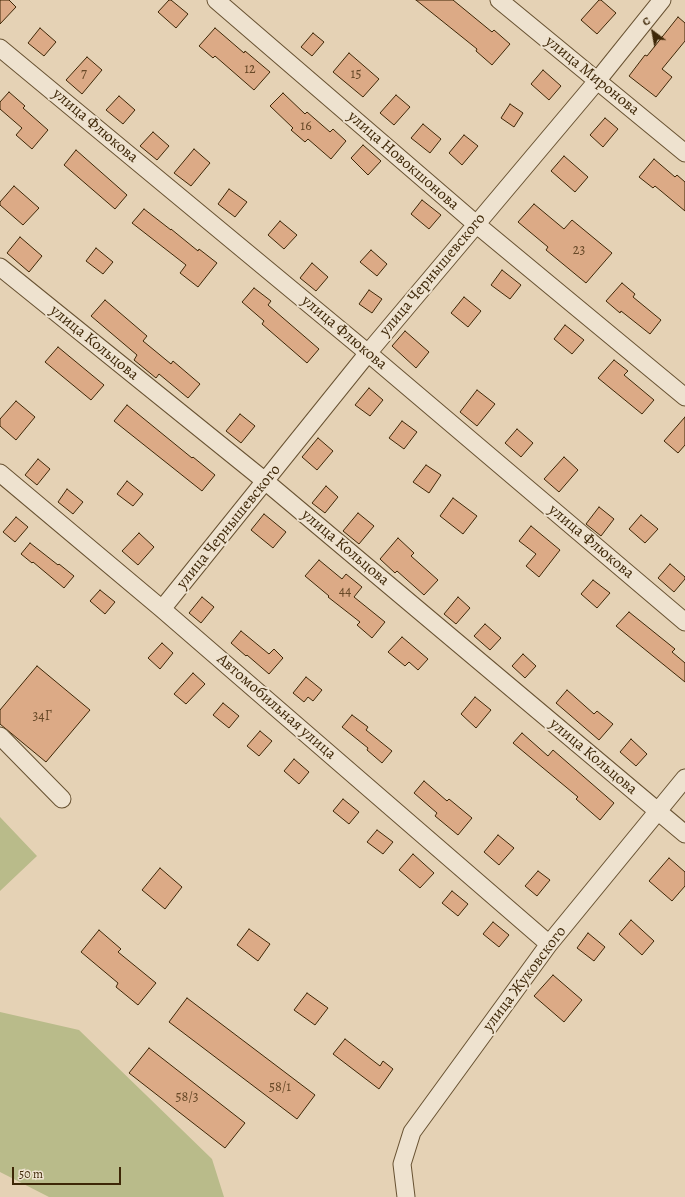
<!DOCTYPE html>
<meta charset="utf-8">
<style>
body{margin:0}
#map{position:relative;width:685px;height:1197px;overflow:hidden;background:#e5d2b5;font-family:Alegreya,serif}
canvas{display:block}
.north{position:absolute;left:633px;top:12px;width:40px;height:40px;-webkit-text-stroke:3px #eee2cf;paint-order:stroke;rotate:328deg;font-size:11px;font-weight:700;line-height:16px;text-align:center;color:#3e2707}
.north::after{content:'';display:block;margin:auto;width:14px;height:18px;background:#3e2707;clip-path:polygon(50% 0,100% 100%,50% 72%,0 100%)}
.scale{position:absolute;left:12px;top:1167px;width:109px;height:18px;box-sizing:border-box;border:2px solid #3e2707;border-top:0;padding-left:5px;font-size:12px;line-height:14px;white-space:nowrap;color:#3e2707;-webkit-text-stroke:3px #eee2cf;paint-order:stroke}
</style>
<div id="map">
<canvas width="685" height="1197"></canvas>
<div class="north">С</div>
<div class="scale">50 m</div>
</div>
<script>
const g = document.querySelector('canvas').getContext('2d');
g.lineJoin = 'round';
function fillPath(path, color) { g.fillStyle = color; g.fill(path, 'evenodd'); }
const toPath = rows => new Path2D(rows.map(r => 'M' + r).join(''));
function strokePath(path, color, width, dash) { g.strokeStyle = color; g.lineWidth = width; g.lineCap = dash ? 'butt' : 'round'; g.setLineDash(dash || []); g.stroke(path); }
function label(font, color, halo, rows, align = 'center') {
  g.font = font + ' Alegreya,serif'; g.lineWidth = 4; g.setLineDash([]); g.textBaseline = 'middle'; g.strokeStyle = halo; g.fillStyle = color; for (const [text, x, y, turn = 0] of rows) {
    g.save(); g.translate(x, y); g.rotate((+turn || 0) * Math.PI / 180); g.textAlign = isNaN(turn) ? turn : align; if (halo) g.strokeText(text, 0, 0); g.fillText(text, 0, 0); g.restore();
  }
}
const green = toPath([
 [0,817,37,856,0,891],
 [0,1012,79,1030,212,1159,224,1197,49,1197,0,1172]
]);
const building = toPath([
 [0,0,9,0,16,7,0,24,0,0],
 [169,0,171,0,188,14,176,28,158,12,169,0],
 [416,0,453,0,492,32,494,30,510,44,492,65,476,51,477,49,416,0],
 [599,0,601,0,616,13,597,34,581,20,599,0],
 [678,17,685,23,685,41,662,69,672,77,656,97,629,76,645,55,647,56,678,17],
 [40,28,56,42,44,56,28,43,40,28],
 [215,28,244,53,245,51,270,72,254,90,215,56,213,58,199,46,215,28],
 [313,33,324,42,312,56,301,47,313,33],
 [349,53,379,79,363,97,333,72,349,53],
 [87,57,102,70,82,94,66,80,87,57],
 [543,70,561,86,549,100,531,84,543,70],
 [9,92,25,106,23,108,48,130,32,149,16,135,22,128,0,109,0,102,9,92],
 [283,93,305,114,307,112,330,132,333,129,346,141,331,159,308,139,305,142,291,130,293,128,270,106,283,93],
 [396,95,410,107,394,125,380,113,396,95],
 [119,96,135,110,123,124,106,110,119,96],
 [510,104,523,113,514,127,501,118,510,104],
 [605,118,618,129,603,147,590,135,605,118],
 [423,124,441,139,430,153,411,138,423,124],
 [153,132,169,146,157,160,140,146,153,132],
 [464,135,478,146,462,165,449,153,464,135],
 [363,145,381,161,368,175,351,158,363,145],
 [194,149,210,163,191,186,174,173,194,149],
 [76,150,127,195,115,209,64,165,76,150],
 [564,156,588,177,575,192,551,171,564,156],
 [654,159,675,177,677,175,685,182,685,211,655,186,653,188,639,177,654,159],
 [14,186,39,208,23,225,0,205,0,202,14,186],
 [229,189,247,202,235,217,218,204,229,189],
 [422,200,441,215,429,229,411,214,422,200],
 [534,204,564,229,572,220,612,253,586,283,546,250,548,247,518,222,534,204],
 [144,209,171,230,171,229,198,251,199,249,217,263,198,287,180,273,186,265,132,223,144,209],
 [280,221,297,235,284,249,268,235,280,221],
 [20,237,42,256,29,272,7,253,20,237],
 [96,248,113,262,103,274,86,261,96,248],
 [371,250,387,264,377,276,360,262,371,250],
 [312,263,328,277,316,291,300,278,312,263],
 [502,270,521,285,510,299,491,285,502,270],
 [622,283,635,294,633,297,661,320,650,334,621,311,620,313,606,301,622,283],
 [254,288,271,301,268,305,319,349,307,363,262,324,264,321,242,302,254,288],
 [369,290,382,299,372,313,359,304,369,290],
 [464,297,481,311,468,327,451,313,464,297],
 [105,300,147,336,143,341,171,364,173,361,200,384,188,398,159,374,156,378,134,360,137,355,91,316,105,300],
 [565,325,584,340,572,354,554,339,565,325],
 [405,331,429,352,416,368,392,346,405,331],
 [58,347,104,385,91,400,45,362,58,347],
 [614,360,628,371,624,375,654,400,642,414,598,378,614,360],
 [369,388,383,400,370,416,355,405,369,388],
 [477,390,495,404,477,426,460,412,477,390],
 [16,401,35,417,16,440,0,426,0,419,16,401],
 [127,405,192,458,193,457,215,475,202,491,114,421,127,405],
 [240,414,255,426,241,443,226,431,240,414],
 [685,417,685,445,678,453,664,441,685,417],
 [402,421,417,432,404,449,389,438,402,421],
 [517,429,533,443,521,457,505,443,517,429],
 [318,438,333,451,317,470,302,457,318,438],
 [564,457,578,470,559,492,544,479,564,457],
 [38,459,50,469,37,485,25,475,38,459],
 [426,465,441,475,429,493,413,482,426,465],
 [127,481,143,494,133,506,117,494,127,481],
 [326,486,338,497,325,513,312,503,326,486],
 [67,489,83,502,73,514,58,502,67,489],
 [453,498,477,516,463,534,440,516,453,498],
 [599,507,614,519,601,536,586,524,599,507],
 [358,513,374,526,359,544,343,531,358,513],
 [264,514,286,532,273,548,251,530,264,514],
 [641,515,658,529,645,543,629,529,641,515],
 [16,517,28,527,15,542,3,532,16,517],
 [531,526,560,550,539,577,526,566,536,554,519,541,531,526],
 [139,533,154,547,138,565,122,551,139,533],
 [398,538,414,553,411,556,438,580,424,595,397,571,395,573,380,559,398,538],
 [30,543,58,565,59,564,74,576,64,588,33,562,32,563,21,554,30,543],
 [319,560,342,579,346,574,362,587,354,597,385,622,372,638,357,625,360,622,328,597,329,596,305,576,319,560],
 [670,564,685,577,685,579,674,592,658,578,670,564],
 [593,580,610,593,597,608,581,594,593,580],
 [100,590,115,602,105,614,90,601,100,590],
 [202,597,214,607,201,623,189,613,202,597],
 [458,597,470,608,456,624,444,614,458,597],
 [629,612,675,649,672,652,685,663,685,682,616,626,629,612],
 [485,624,501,638,490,650,474,636,485,624],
 [241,631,269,654,274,649,283,658,269,674,247,655,246,656,231,643,241,631],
 [402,637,428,659,418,670,409,662,405,666,388,652,402,637],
 [162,643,173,653,160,669,148,658,162,643],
 [523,654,536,666,525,678,512,666,523,654],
 [37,666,90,710,46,762,0,724,0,710,37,666],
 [193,673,205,684,186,704,174,694,193,673],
 [306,677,322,690,313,701,308,697,304,702,293,693,306,677],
 [567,690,594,714,597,711,613,724,599,740,556,703,567,690],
 [475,697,491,710,476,728,461,714,475,697],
 [223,703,239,716,229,728,213,715,223,703],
 [352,715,368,727,366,730,392,751,382,763,367,750,368,748,342,727,352,715],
 [260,731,272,741,259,756,247,746,260,731],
 [522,733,548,756,553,750,614,803,600,820,576,799,578,797,513,743,522,733],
 [631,739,647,754,636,766,620,752,631,739],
 [294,759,309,772,299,784,284,771,294,759],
 [424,781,447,801,449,799,472,818,458,835,435,816,437,813,414,793,424,781],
 [343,799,359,812,349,824,333,811,343,799],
 [377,830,393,842,383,854,367,842,377,830],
 [498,835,514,848,499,865,484,852,498,835],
 [413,854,434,873,420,888,399,870,413,854],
 [669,858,685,872,685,886,672,901,649,881,669,858],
 [160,868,182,887,165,909,142,890,160,868],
 [538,871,550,880,537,896,525,886,538,871],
 [452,891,468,904,458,916,442,903,452,891],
 [631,920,654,941,642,955,619,934,631,920],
 [493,922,509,935,499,947,483,934,493,922],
 [249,929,270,944,258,961,237,945,249,929],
 [99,930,121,949,118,952,156,983,138,1005,116,987,118,983,81,952,99,930],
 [588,933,605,947,594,961,577,948,588,933],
 [553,975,582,1000,564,1022,534,996,553,975],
 [307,993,328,1008,315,1025,294,1010,307,993],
 [187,998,315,1095,297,1119,169,1022,187,998],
 [345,1039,380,1066,383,1061,393,1069,379,1089,333,1054,345,1039],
 [149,1048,245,1123,225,1148,129,1073,149,1048]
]);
const minor = toPath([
 [216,0,476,224,685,397],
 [499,0,685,153],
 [0,48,368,353,685,622],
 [0,267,265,481,685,834],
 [0,473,162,609,549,944],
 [162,609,368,353,597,81,662,0],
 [0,736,62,799],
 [406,1197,402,1164,412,1132,549,944,685,778]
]);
const numberNames = [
 ["12",250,70],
 ["7",84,75],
 ["15",356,75],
 ["16",306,127],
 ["23",579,251],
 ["44",345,592],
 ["34Г",42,717],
 ["58/1",280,1088],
 ["58/3",187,1098]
];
const streetNames = [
 ["улица Миронова",592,76,39],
 ["улица Флюкова",95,126,40],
 ["улица Новокшонова",403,161,41],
 ["улица Чернышевского",433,275,-50],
 ["улица Флюкова",344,333,40],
 ["улица Кольцова",94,343,39],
 ["улица Чернышевского",229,527,-51],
 ["улица Флюкова",591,542,40],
 ["улица Кольцова",345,548,40],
 ["Автомобильная улица",276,707,41],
 ["улица Кольцова",593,757,40],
 ["улица Жуковского",525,979,-53]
];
fillPath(green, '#b9bb8a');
fillPath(building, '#dcaa86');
strokePath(building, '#3e2707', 1);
strokePath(minor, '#685232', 19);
strokePath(minor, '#eee2cf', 17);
label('14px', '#664827', null, numberNames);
label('16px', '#3e2707', '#eee2cf', streetNames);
</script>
